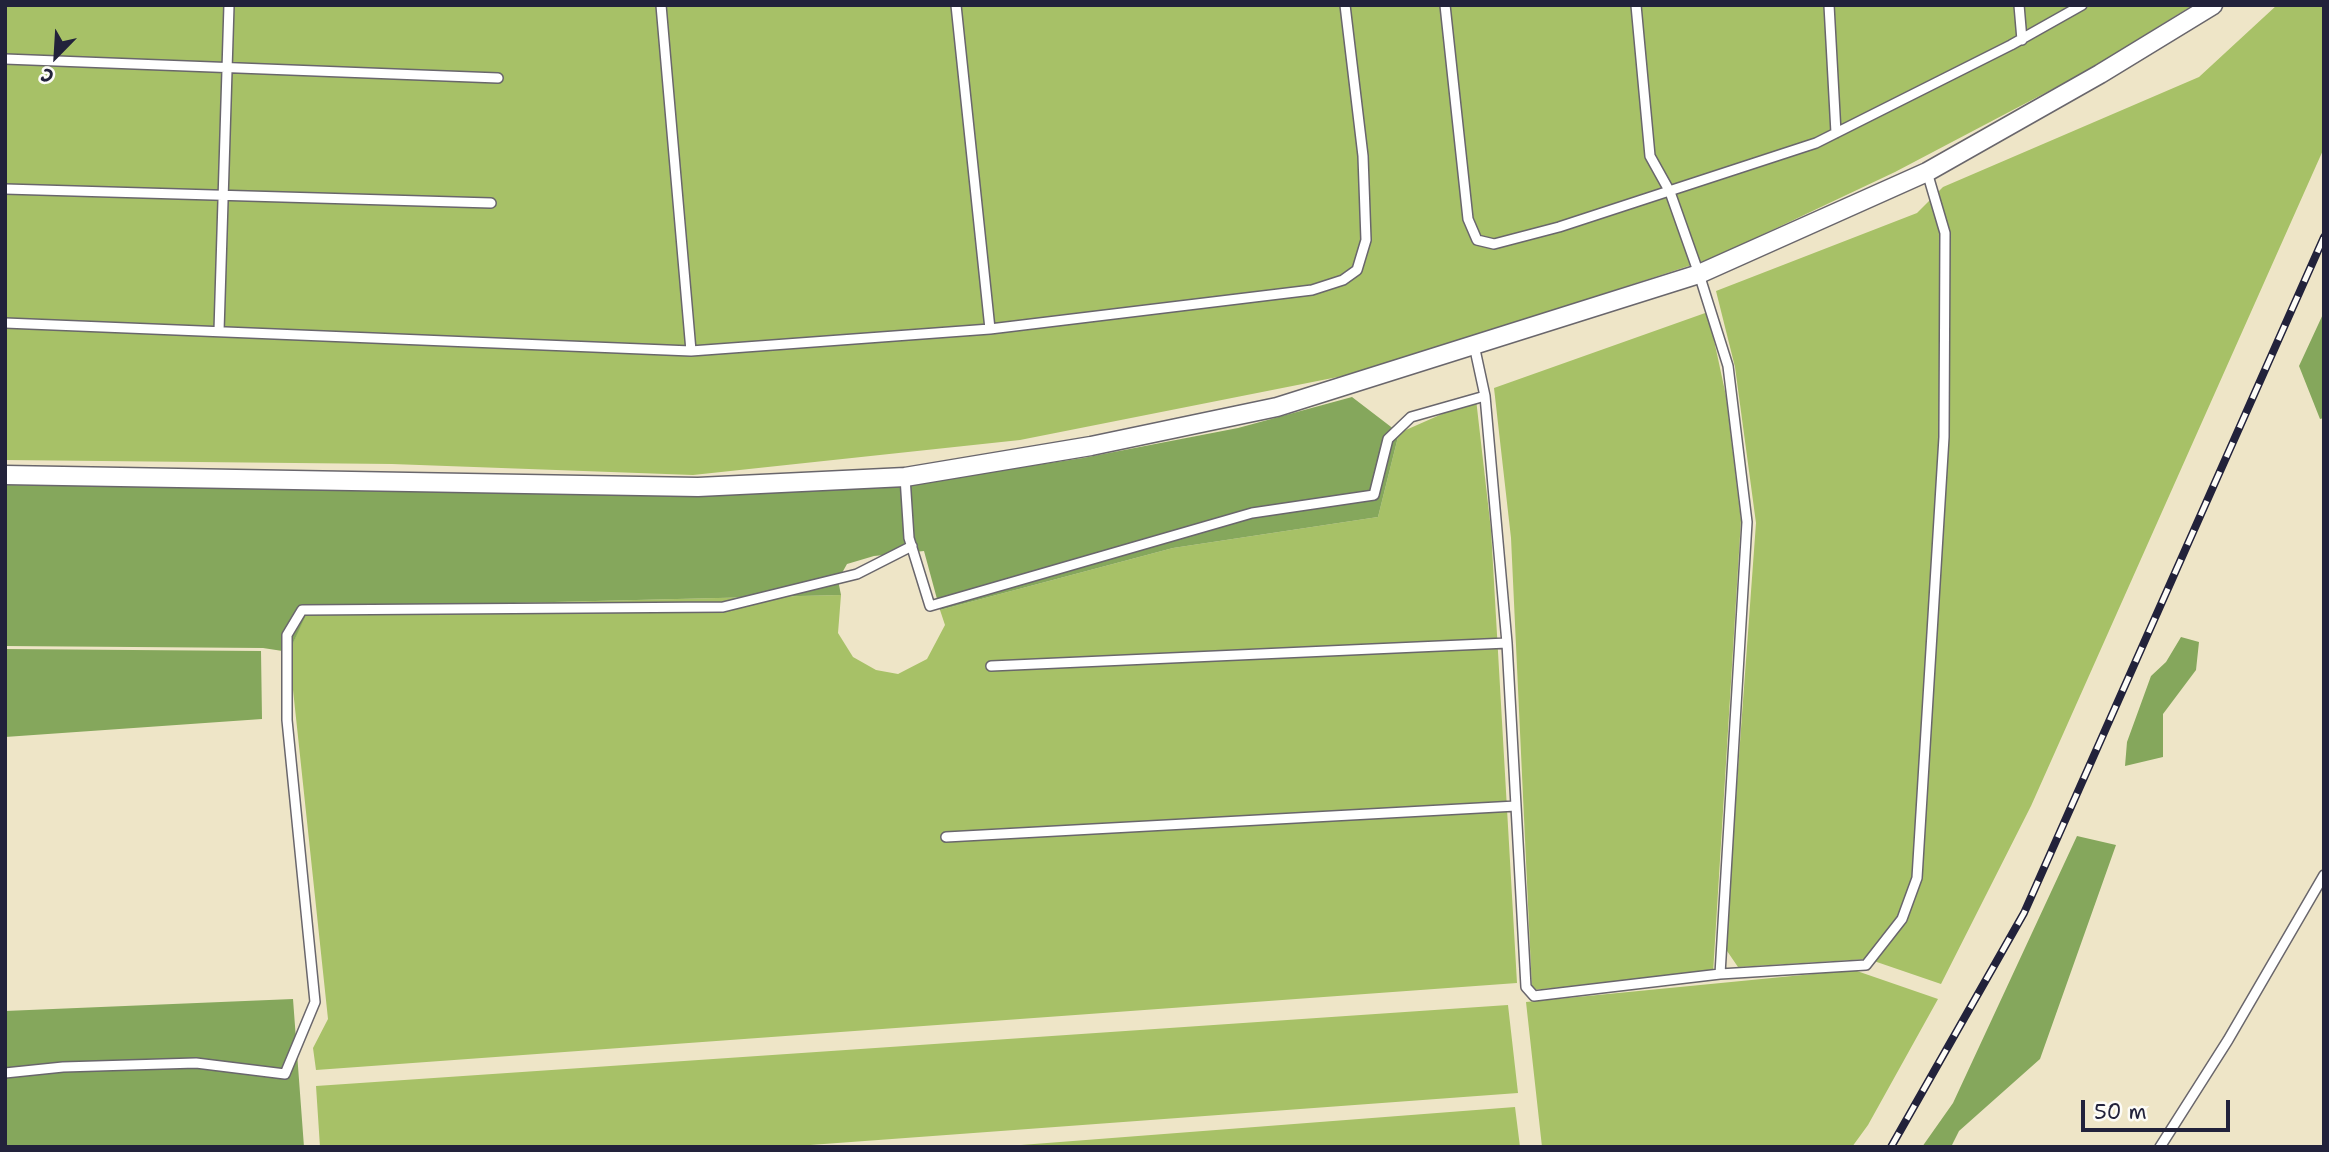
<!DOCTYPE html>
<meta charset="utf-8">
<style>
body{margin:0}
#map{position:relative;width:2329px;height:1152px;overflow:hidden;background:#eee5c7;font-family:"Shantell Sans",sans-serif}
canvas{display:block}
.frame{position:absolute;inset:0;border:7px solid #22223b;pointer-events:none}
.north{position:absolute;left:21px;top:21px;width:70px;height:70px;-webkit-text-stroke:5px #fdfcf7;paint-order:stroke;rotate:204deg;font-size:19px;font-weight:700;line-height:28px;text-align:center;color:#22223b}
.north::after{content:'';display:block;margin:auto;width:24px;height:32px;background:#22223b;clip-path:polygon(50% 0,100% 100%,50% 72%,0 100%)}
.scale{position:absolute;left:2081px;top:1100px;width:149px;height:32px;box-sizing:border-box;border:4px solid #22223b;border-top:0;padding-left:9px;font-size:21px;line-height:24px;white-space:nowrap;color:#22223b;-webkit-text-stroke:5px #fdfcf7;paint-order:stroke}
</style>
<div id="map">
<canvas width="2329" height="1152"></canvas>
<div class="frame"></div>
<div class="north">С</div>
<div class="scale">50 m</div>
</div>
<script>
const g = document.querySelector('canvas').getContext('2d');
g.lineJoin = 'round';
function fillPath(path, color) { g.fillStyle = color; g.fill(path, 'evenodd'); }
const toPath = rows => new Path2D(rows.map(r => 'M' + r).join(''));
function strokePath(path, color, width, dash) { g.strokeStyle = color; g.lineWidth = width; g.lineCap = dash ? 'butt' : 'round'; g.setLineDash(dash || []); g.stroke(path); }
const green = toPath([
 [5,5,2193,5,2085,72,1895,172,1713,258,1368,371,1020,440,693,475,392,464,5,460],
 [2277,5,2324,5,2324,148,2031,806,1941,984,1868,959,1738,967,1725,948,1756,523,1735,367,1716,291,1917,213,1943,187,2199,77],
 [1708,312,1726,396,1741,520,1713,973,1532,990,1511,538,1494,388],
 [1476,399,1491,530,1517,983,316,1070,313,1048,328,1019,289,652,308,608,841,595,838,633,853,657,876,670,898,674,927,659,945,625,940,610,1173,548,1378,517,1399,433],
 [1854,970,1938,999,1868,1125,1852,1147,1542,1147,1526,1002],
 [1508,1005,1518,1093,783,1147,320,1147,316,1086],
 [1515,1107,1520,1147,995,1147]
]);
const forest = toPath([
 [2324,312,2324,418,2320,419,2299,366],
 [1352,397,1399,433,1378,517,1173,548,940,610,924,551,874,556,847,564,838,580,841,595,309,608,289,652,263,648,5,646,5,485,741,492,884,488,1083,458,1238,428],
 [2181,637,2199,642,2196,670,2163,714,2163,757,2125,766,2127,742,2151,676,2166,662],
 [5,649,261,651,262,719,5,737],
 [2077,836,2116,845,2040,1059,1959,1131,1951,1147,1922,1147,1953,1103],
 [293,999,304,1147,5,1147,5,1011]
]);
const service = toPath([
 [661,5,691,351],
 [956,5,990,329],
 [1445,5,1468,219,1477,240,1494,244,1559,227,1816,143,2011,45,2082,5],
 [1636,5,1650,156,1670,192,1699,274,1728,366,1747,522,1720,974],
 [1829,5,1836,133],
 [2019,5,2022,40],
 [5,59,498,78],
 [5,189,491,203],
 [5,323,691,351,990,329,1312,290,1343,280,1357,270,1366,240,1363,156,1345,5],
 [219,331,229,5],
 [1474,345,1485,396,1507,643,1526,987,1534,996,1720,974,1866,965,1902,919,1917,878,1944,437,1945,233,1927,172],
 [905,477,909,538,930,606,1252,513,1374,495,1388,439,1411,417,1485,396],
 [991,666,1507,643],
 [946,837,1516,806],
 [5,1073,63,1067,196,1063,285,1074,315,1002,287,720,287,635,302,610,723,607,857,574,912,546],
 [2160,1147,2228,1040,2324,875]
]);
const minor = toPath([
 [5,475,698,487,905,477,1091,446,1277,407,1699,274,1927,172,2100,74,2213,5]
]);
const rail = toPath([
 [1891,1147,2024,913,2324,237]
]);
fillPath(green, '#a7c167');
fillPath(forest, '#85a75c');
strokePath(service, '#69666c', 12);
strokePath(minor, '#69666c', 21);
strokePath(service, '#fff', 9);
strokePath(minor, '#fff', 18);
strokePath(rail, '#22223b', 8);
strokePath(rail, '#fdfcf7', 5, [16]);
</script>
